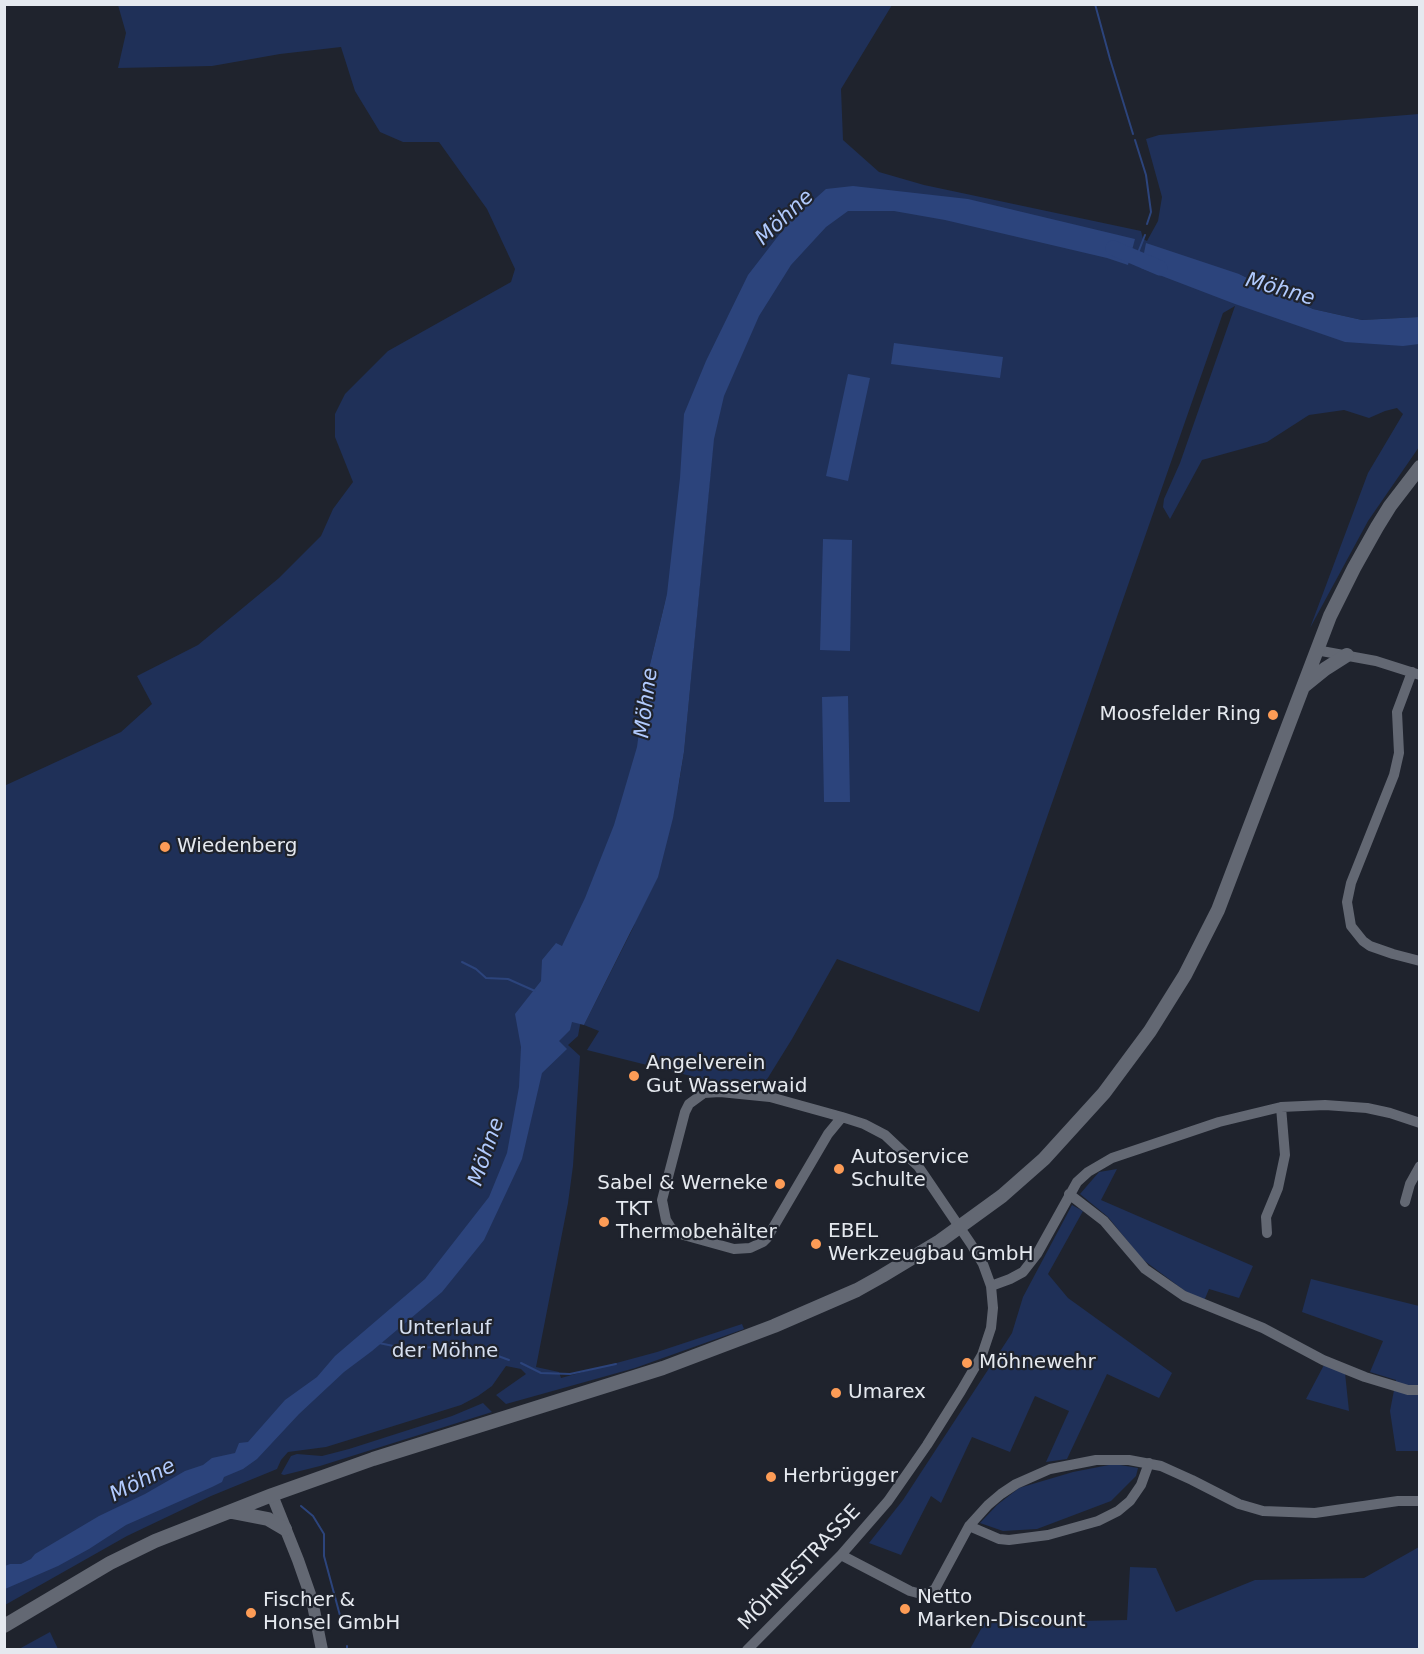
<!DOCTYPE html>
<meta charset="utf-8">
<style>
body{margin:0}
#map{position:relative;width:1424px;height:1654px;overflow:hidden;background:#1f232d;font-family:"DejaVu Sans",sans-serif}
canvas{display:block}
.frame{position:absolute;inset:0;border:6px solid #e5e9ef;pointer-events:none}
</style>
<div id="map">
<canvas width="1424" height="1654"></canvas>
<div class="frame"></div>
</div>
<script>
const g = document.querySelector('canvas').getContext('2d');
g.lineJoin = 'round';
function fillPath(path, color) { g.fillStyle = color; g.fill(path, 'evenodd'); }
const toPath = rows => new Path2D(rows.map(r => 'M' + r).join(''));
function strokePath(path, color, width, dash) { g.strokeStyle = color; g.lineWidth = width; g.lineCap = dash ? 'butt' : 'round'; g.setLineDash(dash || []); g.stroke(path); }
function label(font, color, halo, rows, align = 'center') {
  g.font = font + ' "DejaVu Sans",sans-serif'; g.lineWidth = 4.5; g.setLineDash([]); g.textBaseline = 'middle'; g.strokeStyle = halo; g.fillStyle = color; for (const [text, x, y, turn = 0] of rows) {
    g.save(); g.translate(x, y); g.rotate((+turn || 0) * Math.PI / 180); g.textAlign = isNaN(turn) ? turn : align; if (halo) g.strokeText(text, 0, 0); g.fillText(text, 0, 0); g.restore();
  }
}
const green = toPath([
 [118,5,892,5,841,89,843,140,879,172,924,185,1141,231,1143,239,1147,241,1158,221,1162,197,1146,139,1159,135,1419,114,1419,317,1362,320,1313,309,1239,274,1314,325,1419,335,1419,447,1368,521,1310,628,1368,473,1403,414,1397,408,1385,411,1369,418,1344,410,1309,415,1267,442,1202,460,1170,519,1163,507,1164,499,1180,463,1235,306,1223,313,979,1012,837,959,792,1039,761,1089,741,1083,739,1088,587,1050,599,1031,584,1025,635,924,617,953,580,1025,578,1036,568,1045,580,1056,573,1166,568,1203,536,1367,559,1372,561,1378,657,1352,742,1324,744,1329,635,1368,506,1404,496,1395,526,1374,521,1369,506,1366,492,1386,478,1396,461,1405,326,1447,288,1452,281,1460,277,1469,211,1496,127,1536,5,1605,4,786,121,732,152,704,137,676,198,645,279,578,321,536,333,509,353,482,335,437,335,414,345,394,388,351,511,282,515,269,487,209,439,142,403,142,380,132,355,91,341,47,280,54,212,66,118,68,126,33],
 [713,444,684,752,678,789],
 [667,594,638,736,646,681],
 [1117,1169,1101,1200,1253,1266,1239,1298,1209,1289,1204,1301,1185,1291,1142,1259,1108,1217,1080,1194,1099,1172],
 [1072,1205,1083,1211,1048,1274,1068,1298,1172,1373,1159,1398,1107,1374,1067,1459,1046,1462,1069,1411,1035,1396,1010,1452,972,1437,941,1503,931,1496,901,1555,869,1543,903,1500,1012,1333,1023,1297],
 [1311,1279,1419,1306,1419,1451,1396,1451,1390,1411,1396,1380,1370,1372,1383,1341,1302,1312],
 [1324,1365,1345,1373,1349,1411,1306,1399],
 [483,1403,492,1412,320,1466,284,1475,281,1474,291,1456,297,1454,322,1456,349,1449,452,1416],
 [1114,1464,1138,1468,1136,1476,1111,1501,1037,1529,1003,1531,980,1523,997,1505,1019,1488,1073,1472],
 [1419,1547,1419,1649,970,1649,986,1620,1023,1618,1080,1621,1127,1620,1130,1567,1156,1568,1176,1612,1255,1580,1364,1578],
 [50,1632,58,1649,19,1649]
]);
const water = toPath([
 [853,186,968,199,1135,239,1128,265,1107,258,945,220,894,211,848,211,826,227,791,265,759,316,724,396,714,439,684,752,673,818,658,877,584,1025,572,1022,570,1030,559,1041,567,1049,542,1073,522,1159,484,1240,442,1292,372,1351,344,1372,299,1414,257,1459,243,1469,224,1477,222,1482,212,1487,126,1525,89,1549,58,1566,5,1589,5,1566,10,1564,21,1564,31,1559,35,1554,99,1516,145,1494,185,1471,203,1465,212,1458,235,1453,239,1443,248,1442,285,1400,317,1377,335,1356,425,1279,489,1197,507,1153,519,1087,521,1047,515,1014,541,981,542,960,556,943,562,946,585,898,614,825,637,747,646,681,667,594,680,478,684,414,706,361,748,275,789,222,826,189],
 [1146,243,1239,274,1313,309,1362,320,1419,317,1419,344,1403,346,1345,342,1235,304,1141,268],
 [894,343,1003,357,1000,378,891,364],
 [848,374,870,378,848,481,826,476],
 [823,539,852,540,850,651,820,650],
 [848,696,850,802,824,802,822,697]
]);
const stream = toPath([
 [1095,4,1110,59,1133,134],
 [1135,140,1146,175,1151,212,1147,224],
 [1136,258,1145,235],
 [462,962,476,969,486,978,508,979,535,991],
 [379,1343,403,1348,445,1347,490,1353,509,1360],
 [521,1363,541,1373,570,1374,616,1364],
 [301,1506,313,1516,324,1534,324,1556,342,1623],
 [347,1646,347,1650]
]);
const river = toPath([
 [1113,248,1160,268]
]);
const minor = toPath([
 [1316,650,1376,661,1420,675],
 [1412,672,1397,712,1399,753,1394,775,1351,883,1347,902,1351,926,1363,941,1370,946,1393,954,1420,961],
 [1069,1194,1104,1221,1145,1269,1184,1296,1263,1328,1323,1360,1365,1377,1408,1390,1420,1390],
 [1405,1202,1410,1184,1420,1166],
 [1267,1233,1266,1217,1278,1188,1285,1155,1281,1107],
 [991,1286,1010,1279,1023,1272,1037,1254,1077,1182,1088,1172,1112,1158,1219,1122,1281,1107,1325,1105,1367,1108,1390,1113,1420,1123],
 [969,1526,999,1539,1009,1540,1048,1535,1098,1521,1118,1511,1130,1501,1141,1485,1149,1463],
 [841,1555,910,1591,921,1594,929,1593,935,1589,969,1526,988,1505,1001,1494,1016,1484,1050,1469,1096,1460,1129,1460,1161,1466,1192,1480,1239,1504,1263,1511,1315,1513,1398,1501,1418,1501],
 [747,1650,841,1555,888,1501,927,1445,961,1391,982,1355,991,1328,993,1308,991,1286,983,1264,971,1244,918,1166,885,1135,864,1124,842,1117,770,1097,720,1092,704,1093,689,1104,685,1112,662,1200,666,1220,671,1228,680,1234,734,1249,750,1248,763,1242,767,1238,828,1134,842,1117]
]);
const tertiary = toPath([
 [272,1495,298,1560,312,1600,322,1650]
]);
const secondary = toPath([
 [1304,686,1325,669,1347,655],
 [232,1512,268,1519,285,1529],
 [4,1626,110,1563,155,1541,272,1495,373,1459,663,1368,774,1326,857,1290,882,1276,940,1241,1002,1196,1044,1159,1104,1093,1150,1031,1185,975,1218,910,1330,616,1354,568,1377,527,1390,506,1420,467]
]);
const markers = [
 [1273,715,6,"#fd9c56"],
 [165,847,6,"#fd9c56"],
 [634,1076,6,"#fd9c56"],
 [839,1169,6,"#fd9c56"],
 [780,1184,6,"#fd9c56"],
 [604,1222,6,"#fd9c56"],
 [816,1244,6,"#fd9c56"],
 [967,1363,6,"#fd9c56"],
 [836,1393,6,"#fd9c56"],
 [771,1477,6,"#fd9c56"],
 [905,1609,6,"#fd9c56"],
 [251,1613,6,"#fd9c56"]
];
const poiNames = [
 ["Moosfelder Ring",1261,715,"right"],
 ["Wiedenberg",177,847],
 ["Angelverein",646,1064],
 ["Gut Wasserwaid",646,1087],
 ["Autoservice",851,1158],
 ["Schulte",851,1181],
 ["Sabel & Werneke",768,1184,"right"],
 ["TKT",616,1210],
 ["Thermobehälter",616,1233],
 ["EBEL",828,1232],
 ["Werkzeugbau GmbH",828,1255],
 ["Möhnewehr",979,1363],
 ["Umarex",848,1393],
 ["Herbrügger",783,1477],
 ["Netto",917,1598],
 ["Marken-Discount",917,1621],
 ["Fischer &",263,1601],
 ["Honsel GmbH",263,1624]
];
const parkNames = [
 ["Unterlauf",445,1329],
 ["der Möhne",445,1352]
];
const streetNames = [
 ["MÖHNESTRASSE",800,1568,-46]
];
const waterNames = [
 ["Möhne",785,218,-43],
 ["Möhne",1280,290,16],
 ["Möhne",647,703,-83],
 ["Möhne",487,1152,-71],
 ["Möhne",143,1481,-27]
];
fillPath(green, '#1f3058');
fillPath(water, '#2c447c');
strokePath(stream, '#2c447c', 2);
strokePath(river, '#2c447c', 15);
strokePath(minor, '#636873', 10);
strokePath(tertiary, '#636873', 12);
strokePath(secondary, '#636873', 14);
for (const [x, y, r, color] of markers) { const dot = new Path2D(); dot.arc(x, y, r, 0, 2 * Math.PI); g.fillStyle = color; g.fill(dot); strokePath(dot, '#1f232d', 2); }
label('20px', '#e5e9ef', '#1f232d', poiNames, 'left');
label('20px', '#d6dff0', '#1f232d', parkNames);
label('20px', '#e5e9ef', '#1f232d', streetNames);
label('italic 21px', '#b1cafd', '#1f232d', waterNames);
</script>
